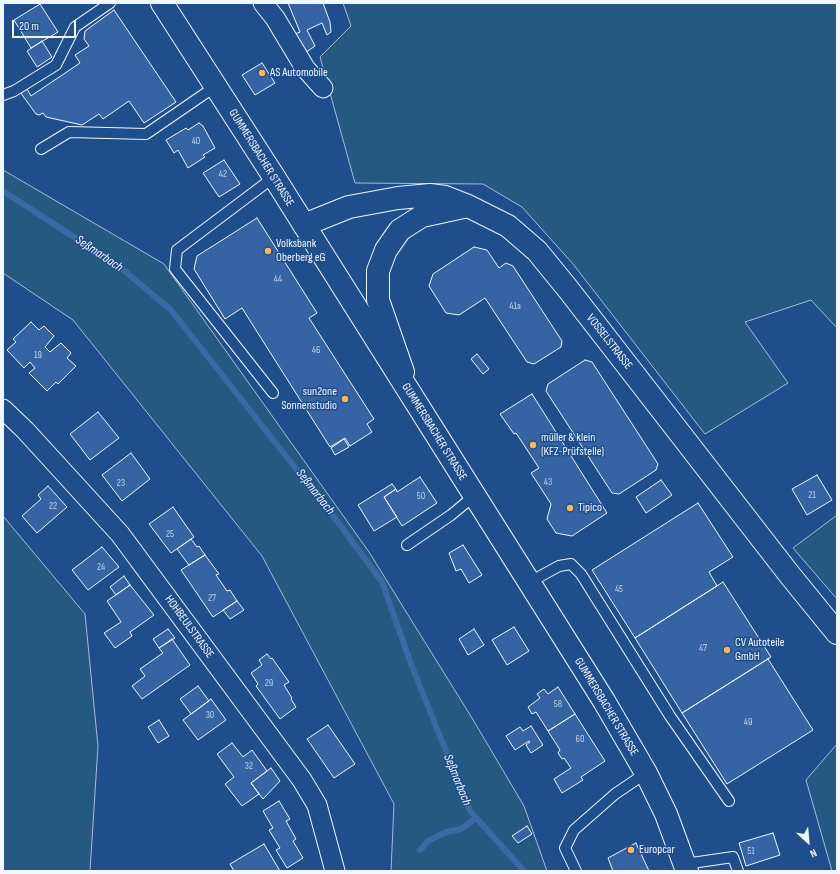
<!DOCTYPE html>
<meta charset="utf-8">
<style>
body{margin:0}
#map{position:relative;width:840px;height:874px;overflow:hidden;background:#1f4e8c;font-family:"Sofia Sans Condensed",sans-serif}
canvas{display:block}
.frame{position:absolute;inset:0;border:4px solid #f2f6ff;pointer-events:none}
.north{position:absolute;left:788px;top:822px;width:40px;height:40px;-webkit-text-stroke:3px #1f4e8c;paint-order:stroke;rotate:154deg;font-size:11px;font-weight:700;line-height:16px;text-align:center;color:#f2f6ff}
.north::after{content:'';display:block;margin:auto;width:14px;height:18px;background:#f2f6ff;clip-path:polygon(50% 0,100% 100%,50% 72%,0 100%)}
.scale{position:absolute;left:12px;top:20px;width:64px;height:18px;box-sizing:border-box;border:2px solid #f2f6ff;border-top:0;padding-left:5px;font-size:12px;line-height:14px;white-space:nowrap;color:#f2f6ff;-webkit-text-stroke:3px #1f4e8c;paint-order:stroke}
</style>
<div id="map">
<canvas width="840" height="874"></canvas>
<div class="frame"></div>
<div class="north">N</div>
<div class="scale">20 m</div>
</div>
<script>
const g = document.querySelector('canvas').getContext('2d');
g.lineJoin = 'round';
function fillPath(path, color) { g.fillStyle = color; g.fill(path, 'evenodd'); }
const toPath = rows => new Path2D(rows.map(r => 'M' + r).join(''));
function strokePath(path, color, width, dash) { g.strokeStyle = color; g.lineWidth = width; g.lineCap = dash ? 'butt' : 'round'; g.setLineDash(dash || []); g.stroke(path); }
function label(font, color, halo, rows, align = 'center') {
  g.font = font + ' "Sofia Sans Condensed",sans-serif'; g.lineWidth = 3; g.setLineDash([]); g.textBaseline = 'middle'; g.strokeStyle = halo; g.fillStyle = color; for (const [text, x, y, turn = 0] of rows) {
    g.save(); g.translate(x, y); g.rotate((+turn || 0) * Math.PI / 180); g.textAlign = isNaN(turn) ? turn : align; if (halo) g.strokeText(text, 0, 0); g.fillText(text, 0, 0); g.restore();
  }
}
const green = toPath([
 [343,3,837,3,837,328,811,300,745,322,788,383,705,434,573,264,522,207,483,184,355,183,320,57,351,26,343,3],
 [3,170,164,264,369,552,472,718,524,806,547,871,391,871,394,804,262,556,73,320,3,273,3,170],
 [837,515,837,599,793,548,837,515],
 [3,516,85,614,98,746,90,871,3,871,3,516],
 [837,744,837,871,832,871,806,780,837,744]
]);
const stream = toPath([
 [3,191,120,267,171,310,337,521,382,582,411,664,470,811,524,871],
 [420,850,428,841,446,832,461,829,476,818]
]);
const building = toPath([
 [288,3,323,3,330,22,331,32,327,35,322,23,307,30,315,46,305,53,295,34,300,32,288,3],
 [40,4,58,32,31,48,14,20,40,4],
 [114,10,176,102,144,123,129,101,103,119,99,114,82,125,46,117,43,113,39,115,36,114,20,92,26,87,31,96,80,63,75,55,89,46,84,39,85,31,114,10],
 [42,41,52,57,37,67,27,51,42,41],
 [262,63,275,83,255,95,242,75,262,63],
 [199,123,203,126,215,148,203,155,205,157,188,168,178,150,174,153,166,140,186,128,188,130,199,123],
 [224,160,240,184,219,197,203,173,224,160],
 [257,218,317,313,309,318,374,419,367,424,372,432,350,446,345,438,330,447,242,308,225,319,194,269,197,256,257,218],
 [474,247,487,250,499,268,506,263,513,266,562,341,561,347,534,364,527,362,485,298,459,315,446,313,429,286,433,274,474,247],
 [31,322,39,330,44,326,54,336,45,347,50,352,61,343,71,353,67,358,76,366,58,384,56,382,47,391,29,373,35,368,30,362,24,368,7,350,16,342,13,339,31,322],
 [477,354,489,369,483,374,471,359,477,354],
 [585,360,592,362,658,464,656,470,619,494,612,493,546,391,548,384,585,360],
 [532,394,607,513,572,536,556,533,547,519,551,504,531,473,539,468,516,433,514,434,500,414,532,394],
 [98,412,119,438,90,460,70,434,98,412],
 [344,439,349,447,335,455,331,448,344,439],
 [131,453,150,479,122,501,102,475,131,453],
 [817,475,832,500,807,515,792,489,817,475],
 [420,477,437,503,402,526,384,497,396,489,397,492,420,477],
 [661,480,672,495,646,513,636,497,661,480],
 [392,484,396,489,384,497,397,517,374,531,358,505,392,484],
 [48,486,67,507,37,533,22,516,41,499,38,495,48,486],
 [698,503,733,557,709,572,717,586,635,638,592,570,698,503],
 [173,507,194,537,171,553,149,524,173,507],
 [191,539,197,547,199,546,205,555,189,565,177,549,191,539],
 [463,545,482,575,469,583,461,569,456,571,449,553,463,545],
 [102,547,119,567,88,590,72,570,102,547],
 [205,555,219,574,216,575,227,591,230,590,237,601,213,617,181,570,205,555],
 [124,576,130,585,116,595,110,587,124,576],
 [723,582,771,657,682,713,635,638,723,582],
 [130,585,154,615,130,632,132,636,115,648,104,633,121,622,107,601,130,585],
 [237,601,244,610,230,619,223,610,237,601],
 [514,627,529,651,507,665,492,640,514,627],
 [168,629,175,638,159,648,153,639,168,629],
 [474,629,484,645,468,655,459,639,474,629],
 [172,639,190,665,142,699,132,686,145,676,140,669,163,653,159,648,172,639],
 [267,654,271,659,272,658,289,682,284,685,292,698,291,699,296,707,280,719,256,686,258,684,251,673,262,665,259,660,267,654],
 [768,659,813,730,727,784,682,713,768,659],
 [198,686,209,701,191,714,180,699,198,686],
 [558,687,575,714,548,731,536,712,532,714,528,707,540,698,537,694,544,689,548,694,558,687],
 [211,699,226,720,198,740,183,720,211,699],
 [575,714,605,761,581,777,583,780,562,793,554,779,571,768,564,758,562,759,558,753,560,750,548,731,575,714],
 [159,720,169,736,158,743,148,727,159,720],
 [328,725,355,764,334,778,307,739,328,725],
 [531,726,543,745,531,753,526,745,530,742,529,741,515,750,506,736,520,727,523,731,531,726],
 [232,743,243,757,252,750,267,771,251,783,259,794,242,806,225,784,234,777,217,754,232,743],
 [271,768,280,781,263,799,251,783,271,768],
 [279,801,290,819,286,821,296,839,293,841,303,858,287,868,276,850,280,848,269,830,273,828,263,811,279,801],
 [527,826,532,834,518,843,512,836,527,826],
 [773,833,780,855,746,866,739,843,773,833],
 [636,843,649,871,613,871,608,858,636,843],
 [264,844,280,871,234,871,230,864,264,844]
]);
const service = toPath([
 [3,95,14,91,56,65,75,27,110,3],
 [41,149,69,132,146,134,216,86],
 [273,393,175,269,177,250,274,177],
 [407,545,451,515,474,496],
 [528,583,559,566,571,564,581,574,670,716,729,801],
 [685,864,733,857,738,871],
 [576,871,565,848,574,830,615,794,646,773]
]);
const minor = toPath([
 [263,3,275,18,305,68,323,88],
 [3,409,25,430,120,534,302,780,317,805,335,871]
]);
const tertiary = toPath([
 [304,225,349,207,398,198,430,195,445,197,468,206,508,226,537,251,568,289,789,574,837,633],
 [403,372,378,300,378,271,386,250,400,230,422,216,468,206]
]);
const secondary = toPath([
 [162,3,274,177,604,701,646,773,666,814,687,871]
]);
const markers = [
 [262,73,4,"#ffb74d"],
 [268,251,4,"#ffb74d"],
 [345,399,4,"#ffb74d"],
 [533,445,4,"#ffb74d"],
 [570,508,4,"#ffb74d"],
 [727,650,4,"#ffb74d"],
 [631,850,4,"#ffb74d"]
];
const numberNames = [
 ["40",196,141],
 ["42",223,174],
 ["44",278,279],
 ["41a",515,306],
 ["46",316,350],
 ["19",38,355],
 ["43",548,482],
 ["23",121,483],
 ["21",812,495],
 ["50",421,496],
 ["22",53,506],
 ["25",170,534],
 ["24",101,567],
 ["45",619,589],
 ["27",212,598],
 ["47",703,648],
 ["29",269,683],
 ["58",558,704],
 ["30",210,715],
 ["49",748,722],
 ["60",580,739],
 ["32",249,766],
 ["51",751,851]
];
const poiNames = [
 ["AS Automobile",270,73],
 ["Volksbank",276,244],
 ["Oberberg eG",276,258],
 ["sun2one",337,392,"right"],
 ["Sonnenstudio",337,406,"right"],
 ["müller & klein",541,438],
 ["(KFZ-Prüfstelle)",541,452],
 ["Tipico",578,508],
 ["CV Autoteile",735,643],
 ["GmbH",735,657],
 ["Europcar",639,850]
];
const streetNames = [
 ["GUMMERSBACHER STRASSE",261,158,58],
 ["VOSSELSTRASSE",609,342,52],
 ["GUMMERSBACHER STRASSE",434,432,58],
 ["HOHBEULSTRASSE",189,627,54],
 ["GUMMERSBACHER STRASSE",606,707,59]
];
const waterNames = [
 ["Seßmarbach",99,254,34],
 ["Seßmarbach",315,492,52],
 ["Seßmarbach",457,780,68]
];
fillPath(green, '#245a82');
strokePath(green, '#a8bbd7', 1);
strokePath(stream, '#3b69a3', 6);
fillPath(building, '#3563a3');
strokePath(building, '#f2f6ff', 1);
strokePath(service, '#f2f6ff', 12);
strokePath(minor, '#f2f6ff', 21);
strokePath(tertiary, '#f2f6ff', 24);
strokePath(secondary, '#f2f6ff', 24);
strokePath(service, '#1f4e8c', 10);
strokePath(minor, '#1f4e8c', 19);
strokePath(tertiary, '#1f4e8c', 22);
strokePath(secondary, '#1f4e8c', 22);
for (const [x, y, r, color] of markers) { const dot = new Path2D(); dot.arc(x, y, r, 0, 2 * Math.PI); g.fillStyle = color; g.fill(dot); strokePath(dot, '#1f4e8c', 1.5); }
label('10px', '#c3d1e8', null, numberNames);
label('12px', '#f2f6ff', '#1f4e8c', poiNames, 'left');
label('12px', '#f2f6ff', '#1f4e8c', streetNames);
label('italic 13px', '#f2f6ff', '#1f4e8c', waterNames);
</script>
